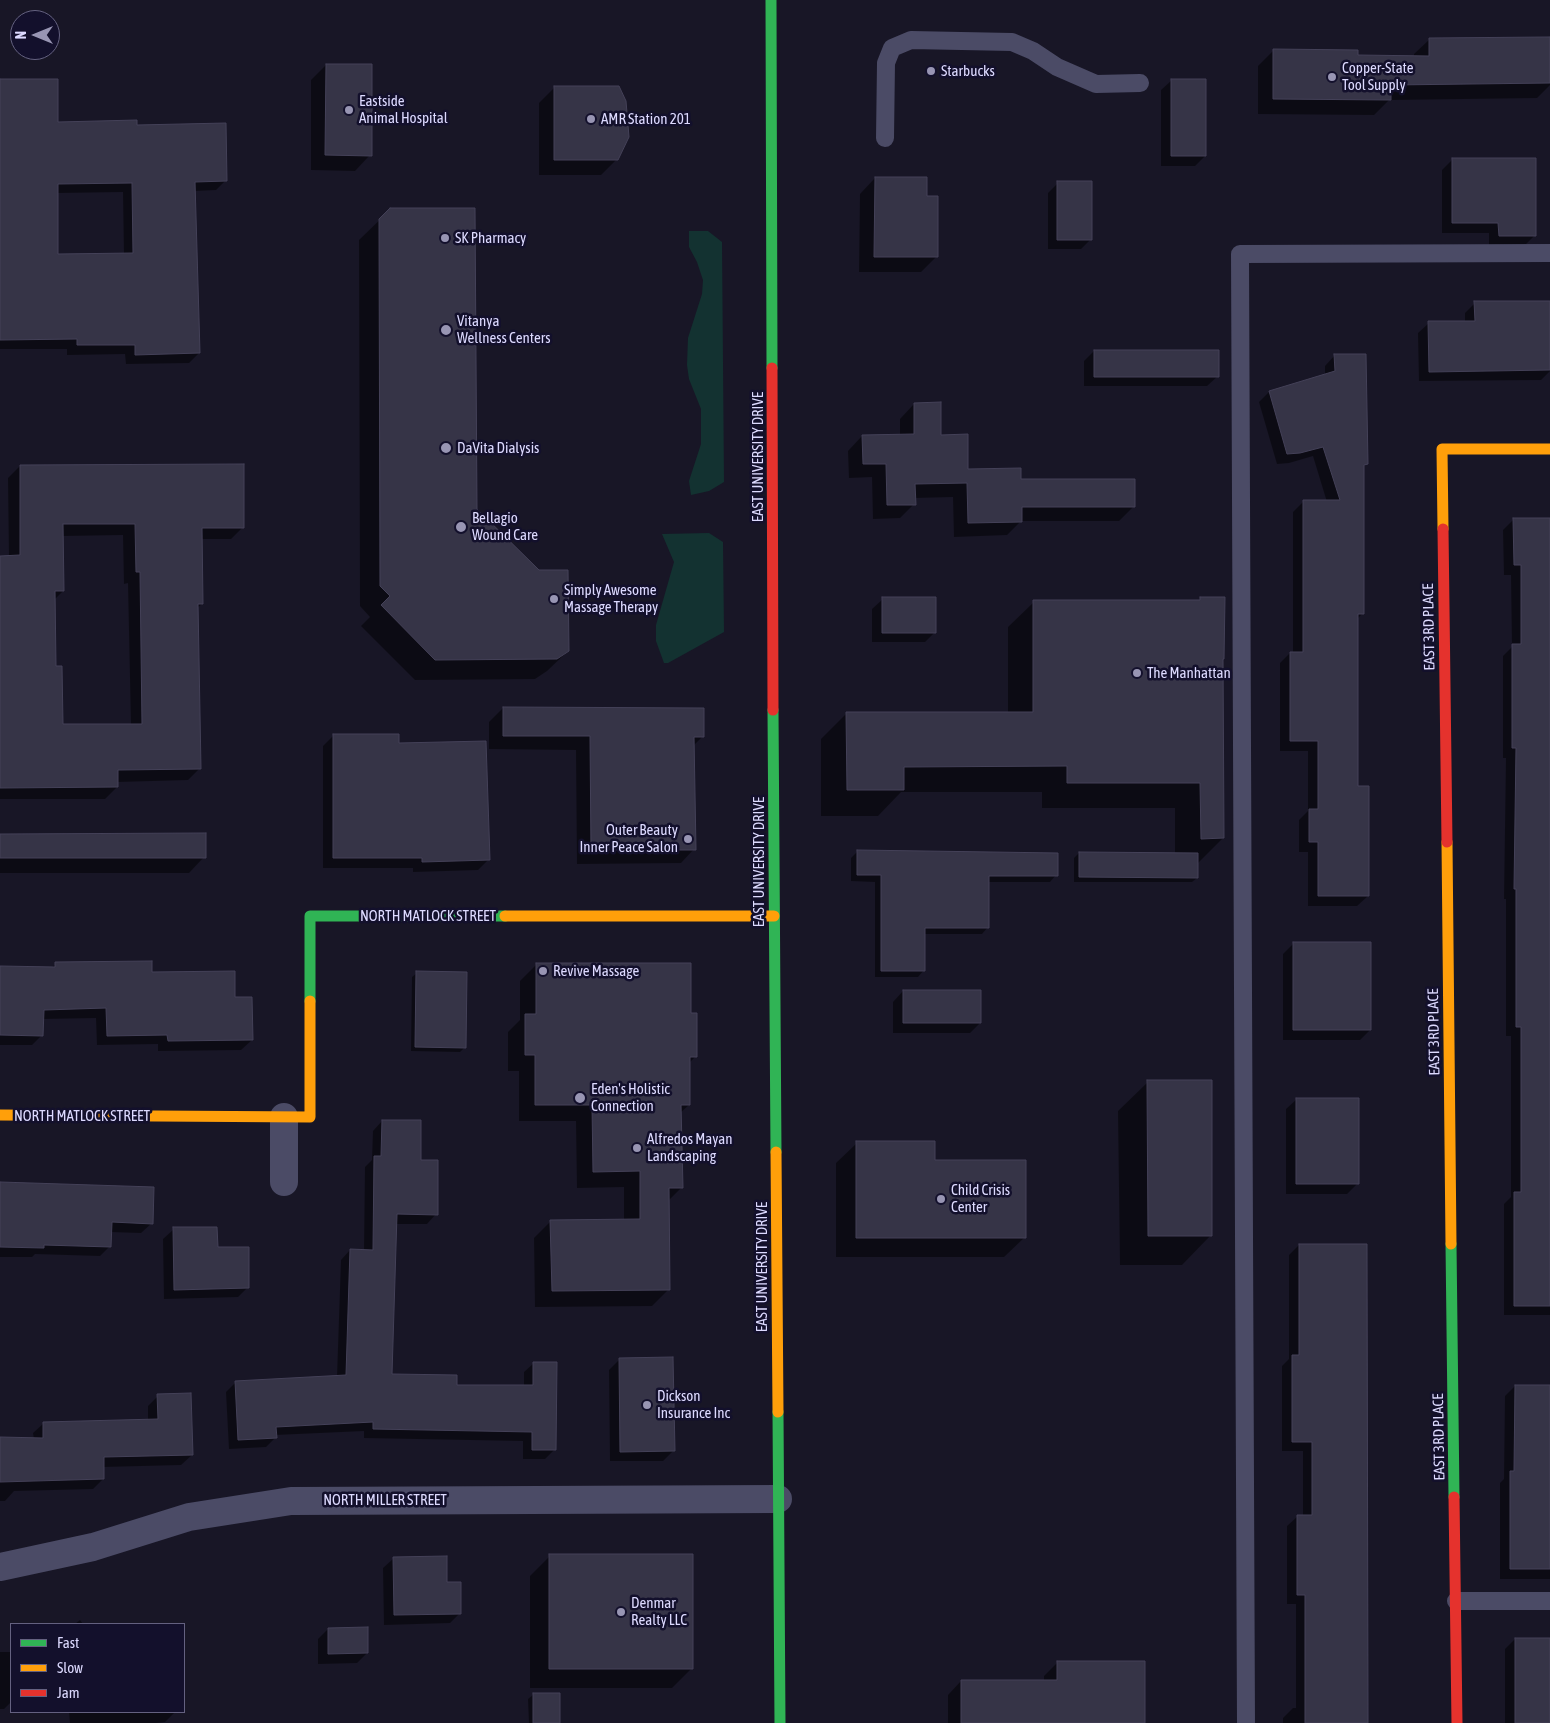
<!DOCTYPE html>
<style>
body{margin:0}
#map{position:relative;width:1550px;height:1723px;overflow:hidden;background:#181626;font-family:"Asap Condensed",sans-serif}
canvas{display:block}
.legend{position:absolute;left:10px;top:1623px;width:175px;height:90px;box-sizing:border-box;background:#13102c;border:1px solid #646180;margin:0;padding:6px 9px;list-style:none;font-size:15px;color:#dddaff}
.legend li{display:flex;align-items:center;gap:10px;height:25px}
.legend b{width:25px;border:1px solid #646180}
.north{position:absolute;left:10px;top:10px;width:50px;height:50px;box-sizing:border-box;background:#13102c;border:1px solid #646180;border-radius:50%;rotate:270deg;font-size:14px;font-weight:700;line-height:20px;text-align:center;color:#dddaff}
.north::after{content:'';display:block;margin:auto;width:18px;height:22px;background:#9895b3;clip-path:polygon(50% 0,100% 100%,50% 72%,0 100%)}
</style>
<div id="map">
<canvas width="1550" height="1723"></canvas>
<ul class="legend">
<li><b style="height:6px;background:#30b455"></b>Fast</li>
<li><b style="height:6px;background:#ff9f0a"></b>Slow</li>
<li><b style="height:6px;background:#e5322d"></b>Jam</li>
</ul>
<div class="north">N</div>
</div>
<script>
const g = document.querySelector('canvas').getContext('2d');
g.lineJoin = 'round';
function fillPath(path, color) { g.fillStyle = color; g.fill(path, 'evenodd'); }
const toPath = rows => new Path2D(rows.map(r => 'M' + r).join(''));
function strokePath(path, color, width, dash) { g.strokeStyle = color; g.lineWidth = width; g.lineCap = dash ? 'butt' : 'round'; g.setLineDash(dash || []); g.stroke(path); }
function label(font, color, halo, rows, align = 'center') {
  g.font = font + ' "Asap Condensed",sans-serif'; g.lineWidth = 5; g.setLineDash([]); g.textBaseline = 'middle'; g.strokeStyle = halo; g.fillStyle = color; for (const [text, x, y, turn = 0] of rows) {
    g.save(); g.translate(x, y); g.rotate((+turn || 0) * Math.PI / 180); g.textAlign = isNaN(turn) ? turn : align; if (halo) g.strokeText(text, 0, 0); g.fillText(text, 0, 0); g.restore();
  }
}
const green = toPath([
 [689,231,708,231,722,242,724,482,709,491,691,495,689,481,701,444,701,409,689,379,687,365,688,338,702,294,703,280,697,262,689,247],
 [709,533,723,542,724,632,668,663,664,663,656,641,656,625,674,562,662,534]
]);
const shadow = toPath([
 [1550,38,1550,85,1537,98,1389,100,1374,115,1258,114,1258,66,1274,50,1356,56,1414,57,1414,54,1430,39],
 [326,65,370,155,355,171,311,170,311,80],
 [0,80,57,123,135,126,226,180,216,190,194,191,199,353,189,363,126,364,125,354,67,355,67,349,0,349],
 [123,192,124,255,57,256,57,193],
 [1172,80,1205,156,1195,166,1161,166,1161,90],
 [555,87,616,160,601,175,539,175,539,103],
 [1452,160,1535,235,1524,246,1489,246,1489,233,1442,233,1442,170],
 [875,178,926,197,936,257,921,272,859,272,860,194],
 [1058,183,1091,239,1081,249,1048,249,1048,193],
 [391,209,476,509,568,651,547,671,535,679,415,680,361,626,370,617,360,606,359,240],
 [1550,302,1550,371,1541,380,1419,381,1418,333,1429,323,1465,322,1465,313,1475,303],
 [1094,351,1218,376,1207,386,1084,386,1084,361],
 [1335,355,1367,463,1362,468,1362,614,1356,620,1356,787,1368,896,1357,906,1308,906,1308,852,1299,852,1299,820,1308,811,1308,751,1280,751,1280,663,1290,653,1293,653,1293,512,1303,502,1327,502,1313,456,1289,463,1277,464,1259,402,1269,392,1325,376,1325,366],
 [914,404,967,470,1020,480,1133,507,1119,521,1021,521,1007,535,954,537,953,497,914,498,914,504,900,518,873,519,872,477,849,478,848,451,862,436,900,435,900,419],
 [20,466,243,527,231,539,201,539,202,604,197,608,200,768,188,780,117,782,117,787,105,799,0,799,0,557,9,557,8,478],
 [123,535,124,584,128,583,131,725,62,725,55,668,54,600,63,591,62,536],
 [1514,519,1550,519,1550,1315,1504,1315,1504,1204,1511,1197,1511,1036,1506,1036,1506,899,1504,899,1506,758,1503,758,1503,656,1512,647,1511,575,1504,575,1503,530],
 [1201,598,1223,658,1223,838,1197,864,1197,878,1192,882,1074,882,1074,858,1079,853,1175,854,1175,808,1042,808,1042,792,901,792,878,816,821,816,821,739,847,713,1008,713,1008,627,1034,602,1197,602],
 [883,599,935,632,925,642,872,642,872,609],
 [503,708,703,736,693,746,694,849,681,863,577,864,576,750,489,749,489,722],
 [334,735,397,744,488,860,478,870,413,872,413,868,323,868,323,746],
 [0,835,204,857,189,873,0,873],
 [858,851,1056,875,1050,882,988,882,988,927,982,934,924,934,924,970,918,977,875,977,875,882,851,881,851,858],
 [1293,944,1370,1030,1360,1040,1283,1040,1283,954],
 [56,964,151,974,234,998,252,1040,241,1050,158,1051,158,1044,97,1045,96,1018,42,1019,42,1035,32,1045,0,1045,0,967,51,968],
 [537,964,690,1014,696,1056,689,1063,689,1105,680,1113,681,1188,668,1201,669,1289,652,1306,535,1307,534,1238,551,1221,624,1220,624,1187,577,1188,576,1121,519,1121,519,1071,508,1071,508,1032,520,1020,520,981],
 [417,973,465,1047,460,1052,411,1051,412,977],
 [903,991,980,1023,970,1033,893,1033,893,1002],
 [1148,1082,1211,1235,1182,1265,1120,1265,1118,1111],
 [1297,1099,1357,1184,1347,1194,1286,1194,1286,1109],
 [382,1121,420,1161,436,1214,427,1224,395,1224,391,1375,455,1386,524,1387,524,1372,534,1363,554,1450,545,1459,523,1459,523,1441,364,1438,364,1431,275,1435,275,1438,266,1447,229,1449,226,1392,236,1382,337,1377,341,1260,350,1250,364,1251,365,1167,372,1160,373,1131],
 [857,1143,934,1161,1025,1237,1004,1257,836,1257,836,1163],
 [0,1184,152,1223,141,1233,110,1232,110,1246,100,1256,35,1254,32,1257,0,1257],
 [174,1229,217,1248,248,1287,238,1297,164,1299,163,1239],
 [1299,1245,1366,1723,1283,1723,1283,1718,1293,1708,1296,1708,1296,1604,1287,1604,1287,1526,1298,1516,1303,1516,1303,1451,1282,1451,1282,1366,1289,1359,1289,1255],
 [620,1359,674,1450,663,1461,610,1461,609,1370],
 [1515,1386,1550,1386,1550,1579,1500,1579,1500,1483,1504,1479,1505,1396],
 [158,1396,192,1455,181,1465,102,1467,103,1479,93,1489,14,1491,5,1501,0,1501,0,1439,34,1439,33,1433,44,1423,148,1421,148,1406],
 [550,1556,692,1668,672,1688,530,1688,530,1576],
 [394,1558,460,1613,450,1623,384,1625,383,1568],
 [80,1620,83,1624,75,1624],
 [328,1629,367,1653,357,1663,318,1664,318,1639],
 [1515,1639,1550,1639,1550,1723,1505,1723,1505,1649],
 [0,1652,11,1652,11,1702,4,1709,0,1709],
 [1058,1662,1144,1723,948,1723,948,1695,961,1681,1044,1681,1044,1676],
 [533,1695,559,1723,529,1723,528,1699],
 [69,1712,175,1712,165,1722,156,1723,70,1723]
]);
const building = toPath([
 [1550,37,1550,83,1391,85,1391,100,1273,99,1273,49,1358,50,1358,55,1429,56,1429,38,1550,37],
 [326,64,372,64,372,156,325,155,326,64],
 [0,79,58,79,58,122,137,120,137,125,226,123,227,181,195,182,200,353,135,355,135,345,77,345,77,339,0,340,0,79],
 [132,183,133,253,58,254,58,184,132,183],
 [1171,79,1206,79,1206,156,1171,156,1171,79],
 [554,86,619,86,626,101,629,137,618,160,554,160,554,86],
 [1452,158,1536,158,1536,236,1499,236,1498,223,1452,223,1452,158],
 [875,177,927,177,927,196,938,196,938,257,874,257,875,177],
 [1057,181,1092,181,1092,240,1057,240,1057,181],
 [390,208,475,208,477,509,539,570,568,570,569,651,557,659,435,660,381,605,390,596,380,586,379,219,390,208],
 [1474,301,1550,301,1550,370,1429,372,1428,321,1475,321,1474,301],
 [1094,350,1219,350,1219,377,1094,377,1094,350],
 [1334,354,1366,354,1368,464,1364,465,1364,614,1358,614,1358,786,1369,786,1369,896,1318,896,1318,842,1309,842,1309,809,1318,809,1318,741,1290,741,1290,652,1303,652,1303,500,1340,500,1323,447,1300,453,1287,454,1269,391,1335,371,1334,354],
 [941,402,941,435,968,434,968,469,1021,468,1021,479,1135,479,1135,507,1022,507,1022,522,968,523,967,483,915,484,916,505,887,505,886,464,863,464,862,435,914,434,914,403,941,402],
 [244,464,244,528,202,528,203,604,198,604,201,769,118,770,118,787,0,788,0,556,20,555,20,465,244,464],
 [63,524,135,524,136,572,140,572,142,724,63,724,62,666,56,666,55,591,64,591,63,524],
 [1513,518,1550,518,1550,1306,1514,1306,1514,1192,1521,1192,1521,1027,1516,1027,1516,889,1514,889,1516,748,1512,748,1512,644,1521,644,1521,565,1514,565,1513,518],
 [882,597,936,597,936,633,882,633,882,597],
 [1200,597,1225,597,1224,659,1223,659,1224,838,1201,839,1200,783,1067,783,1067,766,904,767,904,790,847,790,846,712,1033,712,1033,600,1200,600,1200,597],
 [503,707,704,708,704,737,694,737,696,850,591,850,590,736,503,736,503,707],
 [333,734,399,734,399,743,486,741,490,860,422,862,422,858,333,858,333,734],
 [206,833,206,858,0,858,0,834,206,833],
 [857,850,1058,853,1058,876,989,876,989,928,925,928,925,971,881,971,881,875,857,875,857,850],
 [1079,852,1198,853,1198,878,1079,877,1079,852],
 [1293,942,1371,942,1371,1030,1293,1030,1293,942],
 [152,961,152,972,235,971,235,997,252,997,253,1040,168,1041,167,1035,107,1036,106,1008,44,1010,43,1036,0,1035,0,966,55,967,55,962,152,961],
 [536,963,691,963,691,1013,697,1013,697,1057,690,1057,690,1105,681,1105,683,1188,669,1188,670,1290,552,1291,550,1220,640,1219,640,1171,593,1172,592,1105,535,1105,535,1055,525,1055,525,1014,536,1014,536,963],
 [416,971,467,972,466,1048,415,1047,416,971],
 [903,990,981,990,981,1023,903,1023,903,990],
 [1147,1080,1212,1080,1212,1236,1148,1236,1147,1080],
 [1296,1098,1359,1098,1359,1184,1296,1184,1296,1098],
 [382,1120,421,1120,421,1160,438,1160,438,1215,397,1214,392,1374,457,1375,457,1385,533,1385,533,1362,557,1362,556,1450,532,1450,532,1432,373,1429,373,1422,276,1427,277,1438,238,1440,235,1381,346,1375,350,1249,373,1250,374,1156,381,1156,382,1120],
 [856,1141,935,1141,935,1160,1026,1160,1026,1238,856,1238,856,1141],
 [0,1182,154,1187,153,1224,112,1222,111,1247,44,1245,44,1248,0,1247,0,1182],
 [173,1227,217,1227,218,1247,249,1247,249,1288,174,1290,173,1227],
 [1299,1244,1367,1244,1368,1723,1305,1723,1305,1595,1297,1595,1297,1515,1312,1515,1312,1442,1292,1442,1292,1355,1299,1355,1299,1244],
 [673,1357,675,1451,620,1452,619,1358,673,1357],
 [1515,1385,1550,1385,1550,1569,1510,1569,1510,1471,1514,1471,1515,1385],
 [191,1393,193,1455,104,1457,104,1479,0,1482,0,1437,43,1438,43,1422,158,1419,157,1394,191,1393],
 [549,1554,693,1554,693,1669,549,1669,549,1554],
 [447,1556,447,1582,461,1582,461,1614,394,1615,393,1557,447,1556],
 [368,1627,368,1653,328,1654,328,1628,368,1627],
 [1515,1638,1550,1638,1550,1723,1515,1723,1515,1638],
 [1057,1661,1145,1661,1145,1723,961,1723,961,1680,1057,1680,1057,1661],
 [533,1693,560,1693,560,1723,533,1723,533,1693]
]);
const lane = toPath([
 [885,138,886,63,892,48,911,40,1012,42,1033,51,1057,67,1096,84,1140,83],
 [1456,1601,1550,1601],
 [1246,1723,1240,254,1550,253]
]);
const street = toPath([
 [284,1117,284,1182],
 [0,1567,93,1547,189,1517,291,1501,778,1499]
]);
const fast = toPath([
 [771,0,772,368],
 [773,710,776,1152],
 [310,1001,310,916,505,916],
 [1451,1244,1454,1497],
 [778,1412,780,1723]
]);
const slow = toPath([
 [1443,529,1442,449,1550,449],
 [1447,842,1451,1244],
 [505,916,774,916],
 [0,1115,310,1117,310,1001],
 [776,1152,778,1412]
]);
const jam = toPath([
 [772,368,773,710],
 [1443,529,1447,842],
 [1454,1497,1457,1723]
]);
const markers = [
 [931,71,5,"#9895b3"],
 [1332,77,5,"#9895b3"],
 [349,110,5,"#9895b3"],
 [591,119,5,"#9895b3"],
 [445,238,5,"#9895b3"],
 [446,330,6,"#9895b3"],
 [446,448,6,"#9895b3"],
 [461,527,6,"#9895b3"],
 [554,599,5,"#9895b3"],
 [1137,673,5,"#9895b3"],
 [688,839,5,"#9895b3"],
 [543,971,5,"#9895b3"],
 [580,1098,6,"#9895b3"],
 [637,1148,5,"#9895b3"],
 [941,1199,5,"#9895b3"],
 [647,1405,5,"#9895b3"],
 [621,1612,5,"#9895b3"]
];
const poiNames = [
 ["Copper-State",1342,68],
 ["Tool Supply",1342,85],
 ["Starbucks",941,71],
 ["Eastside",359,101],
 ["Animal Hospital",359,118],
 ["AMR Station 201",601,119],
 ["SK Pharmacy",455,238],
 ["Vitanya",457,321],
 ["Wellness Centers",457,338],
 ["DaVita Dialysis",457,448],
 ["Bellagio",472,518],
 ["Wound Care",472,535],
 ["Simply Awesome",564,590],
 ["Massage Therapy",564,607],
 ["The Manhattan",1147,673],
 ["Outer Beauty",678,830,"right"],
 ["Inner Peace Salon",678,847,"right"],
 ["Revive Massage",553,971],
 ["Eden's Holistic",591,1089],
 ["Connection",591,1106],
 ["Alfredos Mayan",647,1139],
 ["Landscaping",647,1156],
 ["Child Crisis",951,1190],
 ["Center",951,1207],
 ["Dickson",657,1396],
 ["Insurance Inc",657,1413],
 ["Denmar",631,1603],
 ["Realty LLC",631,1620]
];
const streetNames = [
 ["EAST UNIVERSITY DRIVE",758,457,-90],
 ["EAST 3RD PLACE",1429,627,-91],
 ["EAST UNIVERSITY DRIVE",759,862,-90],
 ["NORTH MATLOCK STREET",428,916],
 ["EAST 3RD PLACE",1434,1032,-91],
 ["NORTH MATLOCK STREET",82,1116],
 ["EAST UNIVERSITY DRIVE",762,1267,-90],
 ["EAST 3RD PLACE",1439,1437,-91],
 ["NORTH MILLER STREET",385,1500]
];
fillPath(green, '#133231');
fillPath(shadow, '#0007');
fillPath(building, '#363447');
strokePath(building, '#444158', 1);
strokePath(lane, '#4b4b66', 18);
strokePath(street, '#4b4b66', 28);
strokePath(fast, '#30b455', 11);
strokePath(slow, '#ff9f0a', 11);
strokePath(jam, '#e5322d', 11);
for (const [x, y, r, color] of markers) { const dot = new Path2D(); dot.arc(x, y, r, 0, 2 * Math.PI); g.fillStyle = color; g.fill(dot); strokePath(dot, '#13102c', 2); }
label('15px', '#dddaff', '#13102c', poiNames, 'left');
label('15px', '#dddaff', '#13102c', streetNames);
</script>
